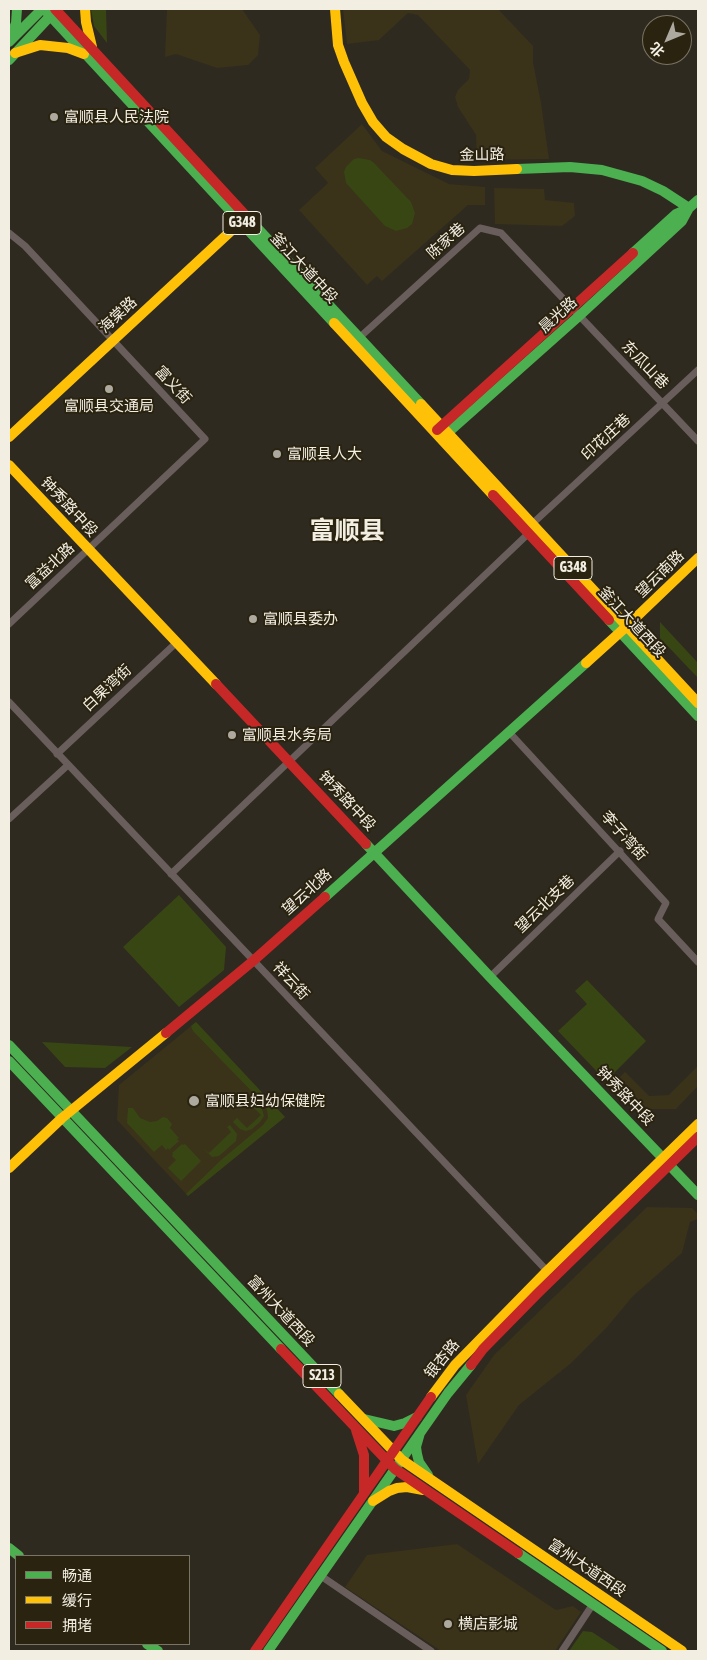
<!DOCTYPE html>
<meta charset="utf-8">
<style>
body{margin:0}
#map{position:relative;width:707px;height:1660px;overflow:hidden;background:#2e2a20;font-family:"Asap Condensed","Noto Sans SC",sans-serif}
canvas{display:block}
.frame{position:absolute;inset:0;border:10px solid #f2eee2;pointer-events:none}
.legend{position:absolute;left:15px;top:1555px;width:175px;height:90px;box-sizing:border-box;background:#2a2310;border:1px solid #7a7464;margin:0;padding:6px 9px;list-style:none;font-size:15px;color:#f2eee2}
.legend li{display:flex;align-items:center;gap:10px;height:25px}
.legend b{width:25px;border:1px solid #7a7464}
.north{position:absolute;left:642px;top:15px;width:50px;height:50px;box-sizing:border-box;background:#2a2310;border:1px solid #7a7464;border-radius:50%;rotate:225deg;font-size:14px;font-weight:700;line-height:20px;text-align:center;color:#f2eee2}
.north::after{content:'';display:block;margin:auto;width:18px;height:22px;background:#ada99e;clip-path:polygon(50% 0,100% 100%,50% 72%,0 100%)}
</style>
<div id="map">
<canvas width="707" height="1660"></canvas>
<div class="frame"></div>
<ul class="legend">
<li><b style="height:6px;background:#4caf50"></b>畅通</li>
<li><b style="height:6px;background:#ffc107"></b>缓行</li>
<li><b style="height:6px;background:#c62828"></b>拥堵</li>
</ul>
<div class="north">北</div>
</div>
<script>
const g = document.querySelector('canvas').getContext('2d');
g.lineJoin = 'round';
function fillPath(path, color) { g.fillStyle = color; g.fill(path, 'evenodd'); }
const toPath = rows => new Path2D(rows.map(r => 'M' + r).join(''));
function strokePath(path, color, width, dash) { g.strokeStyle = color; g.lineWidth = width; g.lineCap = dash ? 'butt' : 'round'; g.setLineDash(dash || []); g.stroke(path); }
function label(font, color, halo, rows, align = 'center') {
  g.font = font + ' "Asap Condensed","Noto Sans SC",sans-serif'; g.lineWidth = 4; g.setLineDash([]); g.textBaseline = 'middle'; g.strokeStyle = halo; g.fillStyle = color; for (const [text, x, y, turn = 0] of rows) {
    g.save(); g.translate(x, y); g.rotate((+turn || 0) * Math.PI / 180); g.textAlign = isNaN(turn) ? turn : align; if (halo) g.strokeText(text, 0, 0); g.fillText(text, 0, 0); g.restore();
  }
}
const built = toPath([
 [167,9,242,9,260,35,258,55,248,65,217,68,176,54,165,57],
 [343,9,498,9,533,46,533,62,541,103,549,159,477,160,476,135,458,107,455,97,458,90,469,79,470,70,418,15,408,13,379,40,347,44],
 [362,124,382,151,449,184,485,187,485,205,468,205,382,281,377,276,367,285,299,210,328,183,315,168],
 [494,188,544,189,545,200,574,203,575,216,562,226,495,224],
 [196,1022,285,1117,188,1196,117,1120,119,1085],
 [698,1066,698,1086,676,1109,644,1109,616,1081,625,1072,649,1096,669,1095],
 [647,1207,692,1208,698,1214,698,1219,690,1222,682,1253,633,1296,608,1326,570,1364,519,1405,478,1464,466,1395,494,1355],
 [457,1544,556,1610,573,1606,581,1612,555,1651,441,1651,345,1587,367,1555]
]);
const green = toPath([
 [91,9,106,9,107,43,94,26],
 [359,158,370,160,374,163,411,202,415,213,412,224,407,228,396,231,385,226,346,183,344,172,346,167,354,159],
 [660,622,698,663,698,678,660,638],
 [179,895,226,947,224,970,179,1007,123,947],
 [587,980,646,1041,606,1081,558,1031,587,1004,575,991],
 [196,1022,285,1117,188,1196,186,1194,188,1192,221,1160,263,1125,268,1118,267,1110,264,1104,193,1031,191,1026],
 [42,1042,132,1047,105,1068,65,1067],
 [249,1098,252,1098,262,1109,264,1116,260,1122,252,1129,246,1131,240,1129,233,1122,237,1118,247,1128,261,1115,246,1100],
 [128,1108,133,1108,140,1118,150,1122,157,1121,163,1117,167,1118,172,1124,170,1128,179,1138,177,1139,179,1141,169,1150,168,1148,166,1150,162,1145,154,1152,127,1123],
 [230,1125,237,1134,236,1141,219,1156,212,1157,202,1147,209,1153,231,1132,227,1127],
 [182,1144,183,1145,185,1144,201,1161,181,1181,168,1168,176,1160,172,1156,173,1154,172,1153],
 [583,1631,592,1632,621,1651,569,1651]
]);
const street = toPath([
 [9,233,25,246,205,439,9,624],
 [360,337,480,228,501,233,698,441],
 [532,524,698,370],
 [9,702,550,1274],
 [509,732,666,903,658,919,698,962],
 [57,754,176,643],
 [9,819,68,765],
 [171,874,529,533],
 [490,977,620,851],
 [321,1576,431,1651],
 [562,1651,593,1604]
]);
const fast = toPath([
 [44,9,334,323],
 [11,36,16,23,17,9],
 [9,42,42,9],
 [9,60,54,12],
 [517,169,570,167,602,170,642,181,663,191,689,208],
 [247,217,421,404],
 [633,253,676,214,689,208,698,200],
 [443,437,579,316,682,221,689,208],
 [609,620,698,716],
 [366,844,490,977,698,1195],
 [325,897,586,663],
 [9,1045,339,1394],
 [9,1061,281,1349],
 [364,1419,394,1426,405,1423,417,1417],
 [420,1433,416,1447,417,1454,419,1462,428,1475],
 [9,1548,19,1556],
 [518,1553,662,1651],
 [147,1644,158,1651],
 [268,1651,448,1393,471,1365]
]);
const slow = toPath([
 [85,9,86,22,92,47],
 [335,9,338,45,344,62,362,103,373,122,386,137,403,149,431,164,452,170,474,171,517,169],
 [15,53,40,45,68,48,84,54],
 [334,323,493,495],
 [421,404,698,703],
 [9,437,246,217],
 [9,465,216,684],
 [586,663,627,626,698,558],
 [9,1168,62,1118,166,1033],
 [339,1394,402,1460,682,1651],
 [431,1397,455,1365,547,1271,698,1124],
 [373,1501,389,1491,397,1488,407,1487,423,1490]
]);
const jam = toPath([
 [55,9,247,217],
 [437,430,633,253],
 [493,495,609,620],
 [216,684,366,844],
 [166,1033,253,961,325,897],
 [281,1349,395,1469,518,1553],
 [471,1365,483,1349,538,1293,698,1137],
 [356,1430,364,1455,364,1493],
 [255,1651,431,1397]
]);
const markers = [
 [54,117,5,"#ada99e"],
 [109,389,5,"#ada99e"],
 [277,454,5,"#ada99e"],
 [253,619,5,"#ada99e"],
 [232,735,5,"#ada99e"],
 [194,1101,6,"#ada99e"],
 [448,1624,5,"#ada99e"]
];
const shields = [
 [242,223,38],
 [573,568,38],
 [322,1376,38]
];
const shieldNames = [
 ["G348",242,223],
 ["G348",573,568],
 ["S213",322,1376]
];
const poiNames = [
 ["富顺县人民法院",64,117],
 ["富顺县交通局",109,406,"center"],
 ["富顺县人大",287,454],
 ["富顺县委办",263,619],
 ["富顺县水务局",242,735],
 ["富顺县妇幼保健院",205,1101],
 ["横店影城",458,1624]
];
const streetNames = [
 ["金山路",482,155,-1],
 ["陈家巷",446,241,-42],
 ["釜江大道中段",304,268,47],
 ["海棠路",118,315,-43],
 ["晨光路",558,315,-42],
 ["东瓜山巷",645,365,46],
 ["富义街",173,385,47],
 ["印花庄巷",606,437,-43],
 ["钟秀路中段",69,507,47],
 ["富益北路",50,566,-43],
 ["望云南路",660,574,-44],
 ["釜江大道西段",632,622,47],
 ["白果湾街",107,688,-43],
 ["钟秀路中段",347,801,47],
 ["李子湾街",624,836,48],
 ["望云北路",307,892,-42],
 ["望云北支巷",545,904,-44],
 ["祥云街",291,981,47],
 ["钟秀路中段",625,1096,46],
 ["富州大道西段",281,1311,47],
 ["银杏路",442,1359,-51],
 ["富州大道西段",587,1568,34]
];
const townNames = [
 ["富顺县",347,531]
];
fillPath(built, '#3a3219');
fillPath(green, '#384614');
strokePath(street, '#6a5e5c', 7);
strokePath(fast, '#4caf50', 10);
strokePath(slow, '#ffc107', 10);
strokePath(jam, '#c62828', 10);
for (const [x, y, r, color] of markers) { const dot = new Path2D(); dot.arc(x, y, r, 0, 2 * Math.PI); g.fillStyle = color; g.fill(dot); strokePath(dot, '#2a2310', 2); }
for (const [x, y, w] of shields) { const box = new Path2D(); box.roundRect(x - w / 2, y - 11.5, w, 23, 4); g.fillStyle = '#2a2310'; g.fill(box); strokePath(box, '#f2eee2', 1); }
label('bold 14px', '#f2eee2', null, shieldNames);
label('15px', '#f2eee2', '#2a2310', poiNames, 'left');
label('15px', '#f2eee2', '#2a2310', streetNames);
label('bold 25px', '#f2eee2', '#2a2310', townNames);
</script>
